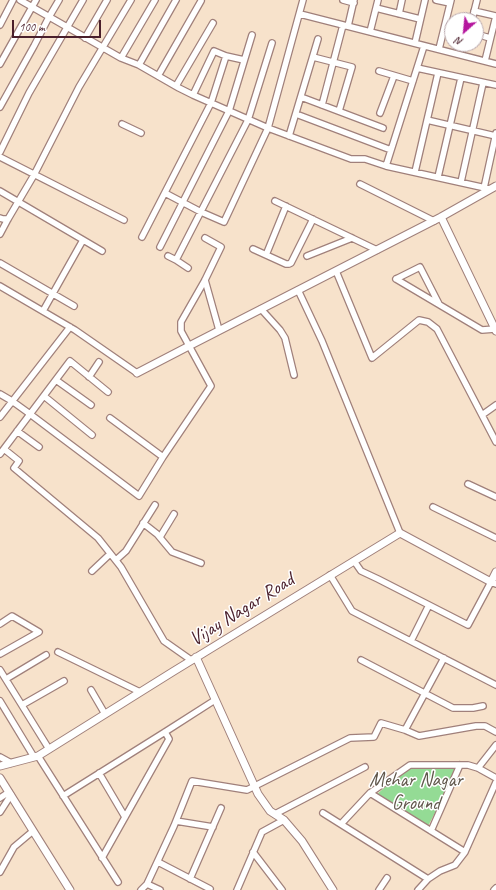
<!DOCTYPE html>
<style>
body{margin:0}
#map{position:relative;width:496px;height:890px;overflow:hidden;background:#f7e2cb;font-family:Caveat,sans-serif}
canvas{display:block}
.north{position:absolute;left:444px;top:12px;width:40px;height:40px;box-sizing:border-box;background:#fff;border:1px solid #b7a5aa;border-radius:50%;rotate:207deg;font-size:11px;font-weight:700;line-height:16px;text-align:center;color:#4a1f2b}
.north::after{content:'';display:block;margin:auto;width:14px;height:18px;background:#b5179e;clip-path:polygon(50% 0,100% 100%,50% 72%,0 100%)}
.scale{position:absolute;left:12px;top:20px;width:89px;height:18px;box-sizing:border-box;border:2px solid #4a1f2b;border-top:0;padding-left:5px;font-size:12px;line-height:14px;white-space:nowrap;color:#4a1f2b;-webkit-text-stroke:3px #fff;paint-order:stroke}
</style>
<div id="map">
<canvas width="496" height="890"></canvas>
<div class="north">N</div>
<div class="scale">100 m</div>
</div>
<script>
const g = document.querySelector('canvas').getContext('2d');
g.lineJoin = 'round';
function fillPath(path, color) { g.fillStyle = color; g.fill(path, 'evenodd'); }
const toPath = rows => new Path2D(rows.map(r => 'M' + r).join(''));
function strokePath(path, color, width, dash) { g.strokeStyle = color; g.lineWidth = width; g.lineCap = dash ? 'butt' : 'round'; g.setLineDash(dash || []); g.stroke(path); }
function label(font, color, halo, rows, align = 'center') {
  g.font = font + ' Caveat,sans-serif'; g.lineWidth = 3; g.setLineDash([]); g.textBaseline = 'middle'; g.strokeStyle = halo; g.fillStyle = color; for (const [text, x, y, turn = 0] of rows) {
    g.save(); g.translate(x, y); g.rotate((+turn || 0) * Math.PI / 180); g.textAlign = isNaN(turn) ? turn : align; if (halo) g.strokeText(text, 0, 0); g.fillText(text, 0, 0); g.restore();
  }
}
const green = toPath([
 [410,765,460,765,427,828,375,796]
]);
const minor = toPath([
 [20,0,121,58,139,65,179,88,193,95,268,128,351,159,365,159,386,166,490,189],
 [343,0,354,3],
 [436,0,450,3],
 [376,8,420,19],
 [474,11,496,16],
 [300,14,496,64],
 [399,14,402,0],
 [472,20,477,0],
 [0,25,13,0],
 [348,26,354,0],
 [370,32,378,0],
 [476,34,490,38],
 [85,38,107,0],
 [415,43,425,0],
 [439,49,451,0],
 [313,57,352,67,339,111],
 [121,58,155,0],
 [485,61,496,16],
 [0,64,36,0],
 [139,65,176,0],
 [417,68,496,85],
 [379,71,413,81],
 [158,76,201,1],
 [176,86,213,23],
 [193,95,214,51,226,56,244,60],
 [301,97,383,128],
 [322,105,343,25],
 [0,107,34,46,49,17,59,0],
 [380,113,394,76],
 [296,114,391,150],
 [427,120,496,136],
 [122,124,141,133],
 [289,136,318,39],
 [0,152,29,93,83,0],
 [0,157,124,220],
 [386,166,424,46],
 [415,172,438,73],
 [438,177,461,78],
 [461,182,483,83],
 [360,184,434,221],
 [484,188,496,133],
 [0,191,102,251],
 [165,193,201,212,224,222,268,128,303,0],
 [275,201,377,250],
 [0,218,3,219,8,219],
 [0,234,8,219,34,175,79,87,131,0],
 [142,237,211,103,226,56],
 [160,247,229,111,252,35],
 [253,249,286,264,289,264,291,263,313,219],
 [266,255,286,206],
 [168,256,176,260,248,120,272,43],
 [307,256,352,238],
 [176,260,188,268],
 [0,263,74,306],
 [336,271,372,358,419,320,428,322,437,329,496,442],
 [396,279,482,330,495,329],
 [396,279,420,267,439,304],
 [205,280,219,330],
 [0,286,75,330,137,373],
 [298,290,322,341,400,533],
 [261,309,280,330,285,338,294,375],
 [43,311,83,240],
 [89,377,99,362],
 [56,380,91,405],
 [0,394,12,401,30,414,139,496,163,457],
 [44,396,92,435],
 [482,415,496,405],
 [0,417,70,327],
 [110,418,163,457,211,386,181,331,181,322,205,280,221,247,205,238],
 [17,431,39,447],
 [4,449,19,461,14,468,98,538,121,567,164,641,191,660],
 [0,454,70,361,108,392],
 [468,484,496,497],
 [433,507,496,538],
 [143,523,157,534,172,552,201,563],
 [160,537,174,514],
 [116,560,126,551,155,505],
 [354,561,361,571,378,579,468,625,491,582,496,584],
 [92,571,110,554],
 [330,575,352,611,496,685],
 [0,624,12,616,39,632,0,654],
 [411,641,429,605],
 [58,652,140,692],
 [361,660,453,708,473,708,483,706],
 [0,670,49,749],
 [6,679,46,655],
 [91,690,105,714],
 [0,701,34,757],
 [22,705,64,681],
 [405,730,419,736,476,726,485,726,496,732],
 [38,756,118,882],
 [0,757,11,763],
 [478,768,496,745],
 [99,773,125,817],
 [370,793,465,852],
 [63,796,165,732,215,700],
 [0,798,9,792],
 [0,812,11,795],
 [323,813,428,879],
 [275,814,365,767],
 [176,821,213,827],
 [341,824,370,793,410,765,468,765,478,768,496,778],
 [431,831,460,765],
 [253,852,282,890],
 [102,858,169,739,165,732],
 [158,862,210,889],
 [0,872,14,847,33,831],
 [190,879,221,808],
 [147,884,160,890],
 [141,890,147,884,174,826,192,781,247,790,350,738,374,737,381,723,405,730,444,658],
 [237,890,262,832,284,820],
 [379,890,387,878],
 [418,890,428,879,440,871,455,865,465,852,496,782],
 [494,890,496,888]
]);
const tertiary = toPath([
 [441,217,496,331],
 [137,373,189,346,441,217,496,186],
 [196,657,258,794,270,811,284,820,302,841,333,890],
 [0,766,38,756,174,671,400,533,491,582,496,572],
 [0,778,70,890]
]);
const streetNames = [
 ["Vijay Nagar Road",242,610,-32]
];
const parkNames = [
 ["Mehar Nagar",416,781],
 ["Ground",416,804]
];
fillPath(green, '#94db95');
strokePath(minor, '#a0807b', 8);
strokePath(tertiary, '#a0807b', 9);
strokePath(minor, '#fff', 5.5);
strokePath(tertiary, '#fff', 7);
label('20px', '#4a1f2b', '#fff', streetNames);
label('20px', '#60574b', '#fff', parkNames);
</script>
